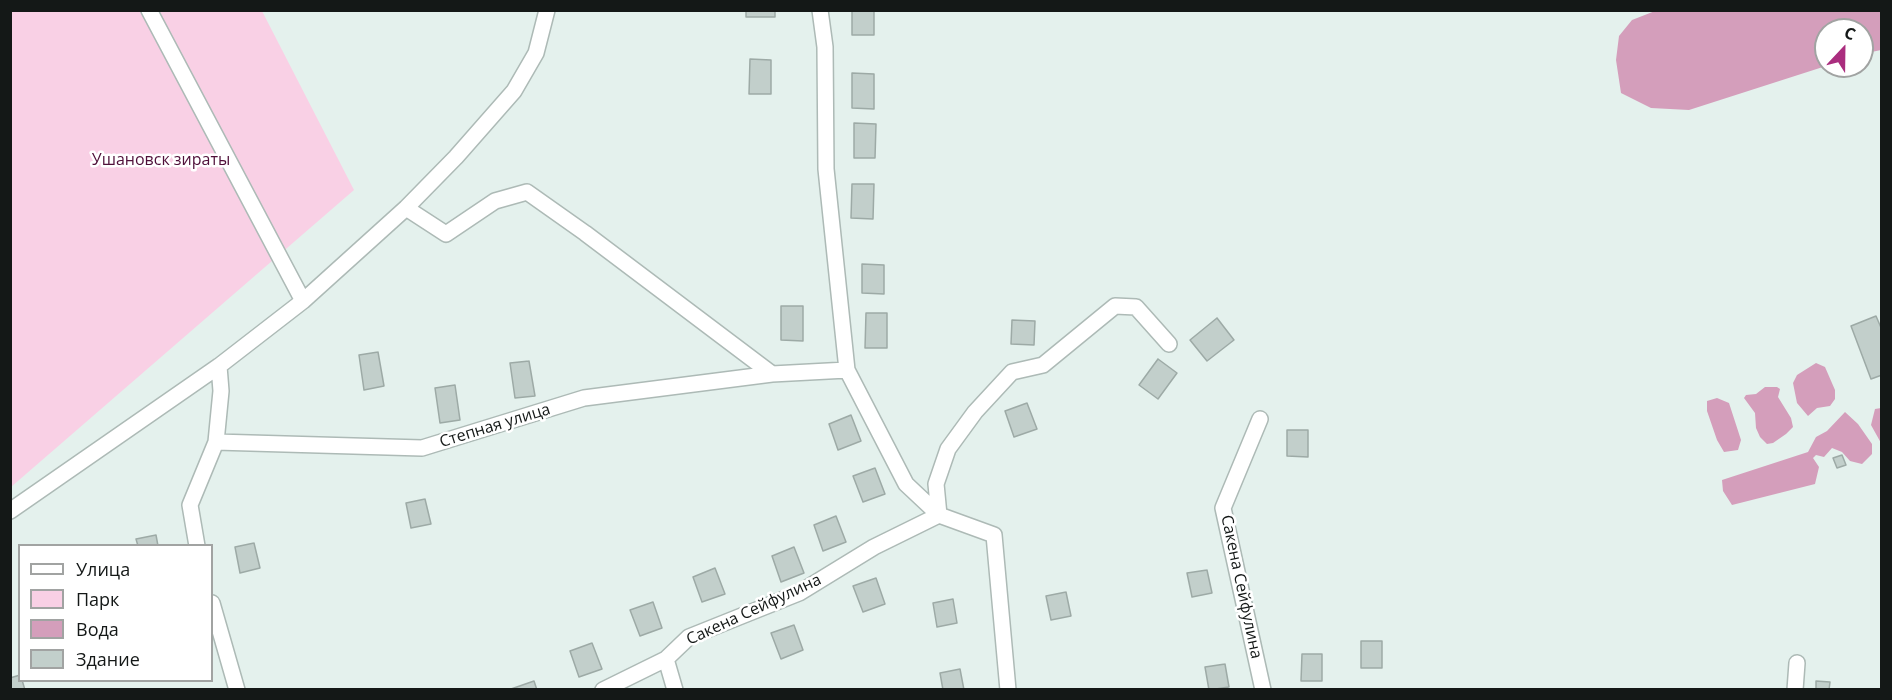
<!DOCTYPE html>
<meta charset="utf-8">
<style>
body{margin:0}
#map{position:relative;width:1892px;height:700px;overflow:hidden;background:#e4f1ed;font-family:"Open Sans",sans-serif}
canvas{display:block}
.frame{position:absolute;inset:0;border:12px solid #141817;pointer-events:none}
.legend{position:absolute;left:18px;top:544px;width:195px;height:138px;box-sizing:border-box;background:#fff;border:2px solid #a1a3a2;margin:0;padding:8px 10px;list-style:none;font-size:18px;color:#141817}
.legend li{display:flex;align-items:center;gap:12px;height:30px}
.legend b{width:30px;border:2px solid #a1a3a2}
.north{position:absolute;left:1814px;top:18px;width:60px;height:60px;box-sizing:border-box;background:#fff;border:2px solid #a1a3a2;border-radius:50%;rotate:22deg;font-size:16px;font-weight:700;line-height:24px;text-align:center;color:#141817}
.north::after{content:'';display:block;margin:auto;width:21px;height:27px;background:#aa2d7e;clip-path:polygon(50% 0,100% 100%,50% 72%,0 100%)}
</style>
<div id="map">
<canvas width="1892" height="700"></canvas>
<div class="frame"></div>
<ul class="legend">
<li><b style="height:8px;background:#fff"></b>Улица</li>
<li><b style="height:16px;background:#f9d0e5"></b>Парк</li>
<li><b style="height:16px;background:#d49ebb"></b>Вода</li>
<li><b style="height:16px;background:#c2cfcb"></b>Здание</li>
</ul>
<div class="north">С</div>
</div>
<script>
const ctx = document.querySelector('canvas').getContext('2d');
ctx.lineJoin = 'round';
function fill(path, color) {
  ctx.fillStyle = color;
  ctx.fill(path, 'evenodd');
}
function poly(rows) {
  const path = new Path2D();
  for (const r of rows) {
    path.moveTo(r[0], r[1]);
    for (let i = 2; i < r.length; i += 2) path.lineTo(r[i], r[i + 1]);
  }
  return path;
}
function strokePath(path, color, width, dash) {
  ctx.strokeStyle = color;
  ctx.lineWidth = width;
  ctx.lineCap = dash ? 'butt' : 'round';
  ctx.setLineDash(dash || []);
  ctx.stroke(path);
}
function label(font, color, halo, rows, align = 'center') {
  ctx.font = font + ' "Open Sans",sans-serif';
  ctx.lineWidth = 5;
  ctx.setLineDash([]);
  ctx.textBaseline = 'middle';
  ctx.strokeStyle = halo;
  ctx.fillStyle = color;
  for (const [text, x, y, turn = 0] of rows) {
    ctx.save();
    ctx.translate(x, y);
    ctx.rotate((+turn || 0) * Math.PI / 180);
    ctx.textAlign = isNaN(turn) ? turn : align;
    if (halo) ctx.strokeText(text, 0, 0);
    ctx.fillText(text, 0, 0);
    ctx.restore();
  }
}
fill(poly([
 [11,11,262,11,354,190,11,487]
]), '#f9d0e5');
fill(poly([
 [1655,11,1881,11,1881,50,1862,54,1862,30,1826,30,1826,66,1689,110,1651,108,1621,93,1616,60,1619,36,1632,20],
 [1816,363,1825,367,1835,390,1835,399,1830,406,1817,408,1808,416,1797,403,1793,383,1797,375],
 [1765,387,1777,387,1780,389,1778,397,1791,418,1793,427,1786,434,1773,443,1767,444,1760,437,1756,428,1755,413,1744,398,1746,395,1756,394],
 [1717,398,1729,403,1741,440,1738,450,1724,452,1717,440,1707,411,1707,401],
 [1881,408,1882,408,1881,443,1871,425,1875,409],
 [1845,412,1858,424,1872,444,1872,454,1862,464,1850,461,1842,452,1832,448,1824,457,1816,455,1813,458,1819,467,1815,484,1732,505,1723,491,1722,480,1808,452,1816,437,1827,431]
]), '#d49ebb');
const building = poly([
 [746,10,775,10,775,17,746,17,746,10],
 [852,10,874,10,874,35,852,35,852,10],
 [750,59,771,60,771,94,749,94,750,59],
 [852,73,874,74,874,109,852,108,852,73],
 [854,123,876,124,875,158,854,158,854,123],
 [852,184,874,184,873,219,851,218,852,184],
 [862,264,884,265,884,294,862,293,862,264],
 [781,306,803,306,803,341,781,340,781,306],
 [866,313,887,313,887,348,865,348,866,313],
 [1876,316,1882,330,1882,375,1871,379,1851,326,1876,316],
 [1217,318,1234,340,1207,361,1190,340,1217,318],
 [1012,320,1035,321,1034,345,1011,344,1012,320],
 [378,352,384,386,364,390,359,355,378,352],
 [1158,359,1177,373,1158,399,1139,385,1158,359],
 [529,361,535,396,515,398,510,363,529,361],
 [455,385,460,420,440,423,435,388,455,385],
 [1027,403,1037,429,1014,437,1005,411,1027,403],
 [851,415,861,441,838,450,829,424,851,415],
 [1287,430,1308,430,1308,457,1287,456,1287,430],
 [1842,455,1846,465,1837,468,1833,458,1842,455],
 [875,468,885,494,863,502,853,476,875,468],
 [425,499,431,524,411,528,406,503,425,499],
 [836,516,846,542,823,551,814,525,836,516],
 [156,535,158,546,138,546,136,539,156,535],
 [254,543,260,568,240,573,235,547,254,543],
 [794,547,804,573,781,582,772,556,794,547],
 [715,568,725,594,702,602,693,577,715,568],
 [1207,570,1212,593,1192,597,1187,573,1207,570],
 [876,578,885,604,863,612,853,586,876,578],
 [1066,592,1071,616,1051,620,1046,596,1066,592],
 [953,599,957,623,937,627,933,603,953,599],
 [653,602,662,628,640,636,630,610,653,602],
 [794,625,803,650,781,659,771,633,794,625],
 [1361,641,1382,641,1382,668,1361,668,1361,641],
 [592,643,602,669,579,677,570,651,592,643],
 [1302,654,1322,654,1322,681,1301,681,1302,654],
 [1225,664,1229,687,1209,690,1205,667,1225,664],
 [960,669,964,690,943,690,940,673,960,669],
 [20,675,20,680,22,680,25,690,10,690,10,678,20,675],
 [534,681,537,690,512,690,511,689,534,681],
 [1816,681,1830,682,1829,690,1816,690,1816,681]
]);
fill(building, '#c2cfcb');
strokePath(building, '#9daaa6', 1.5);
const minor = poly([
 [149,10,303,301],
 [820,10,825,47,826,169,847,370,906,484,939,515],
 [406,208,446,234,495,201,527,192,585,233,772,374,847,370],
 [1260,419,1223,508,1263,690],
 [216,442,422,448,584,398,772,374],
 [10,511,219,366,303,301,406,208,456,157,514,91,536,53,547,10],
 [939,515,936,484,948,449,975,412,1012,372,1043,365,1115,306,1136,307,1169,344],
 [197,546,190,505,216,442,221,391,219,366],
 [212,603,237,690],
 [666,659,675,690],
 [603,690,666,659,689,637,799,593,874,547,939,515,994,535,1008,690],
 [1795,690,1797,663]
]);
strokePath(minor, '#adbab6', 18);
strokePath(minor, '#fff', 15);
label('16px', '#4f0f39', '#fff', [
 ["Ушановск зираты",161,160]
]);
label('16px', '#141817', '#fff', [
 ["Степная улица",495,426,-17],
 ["Сакена Сейфулина",1241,587,78],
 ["Сакена Сейфулина",754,610,-25]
]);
</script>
